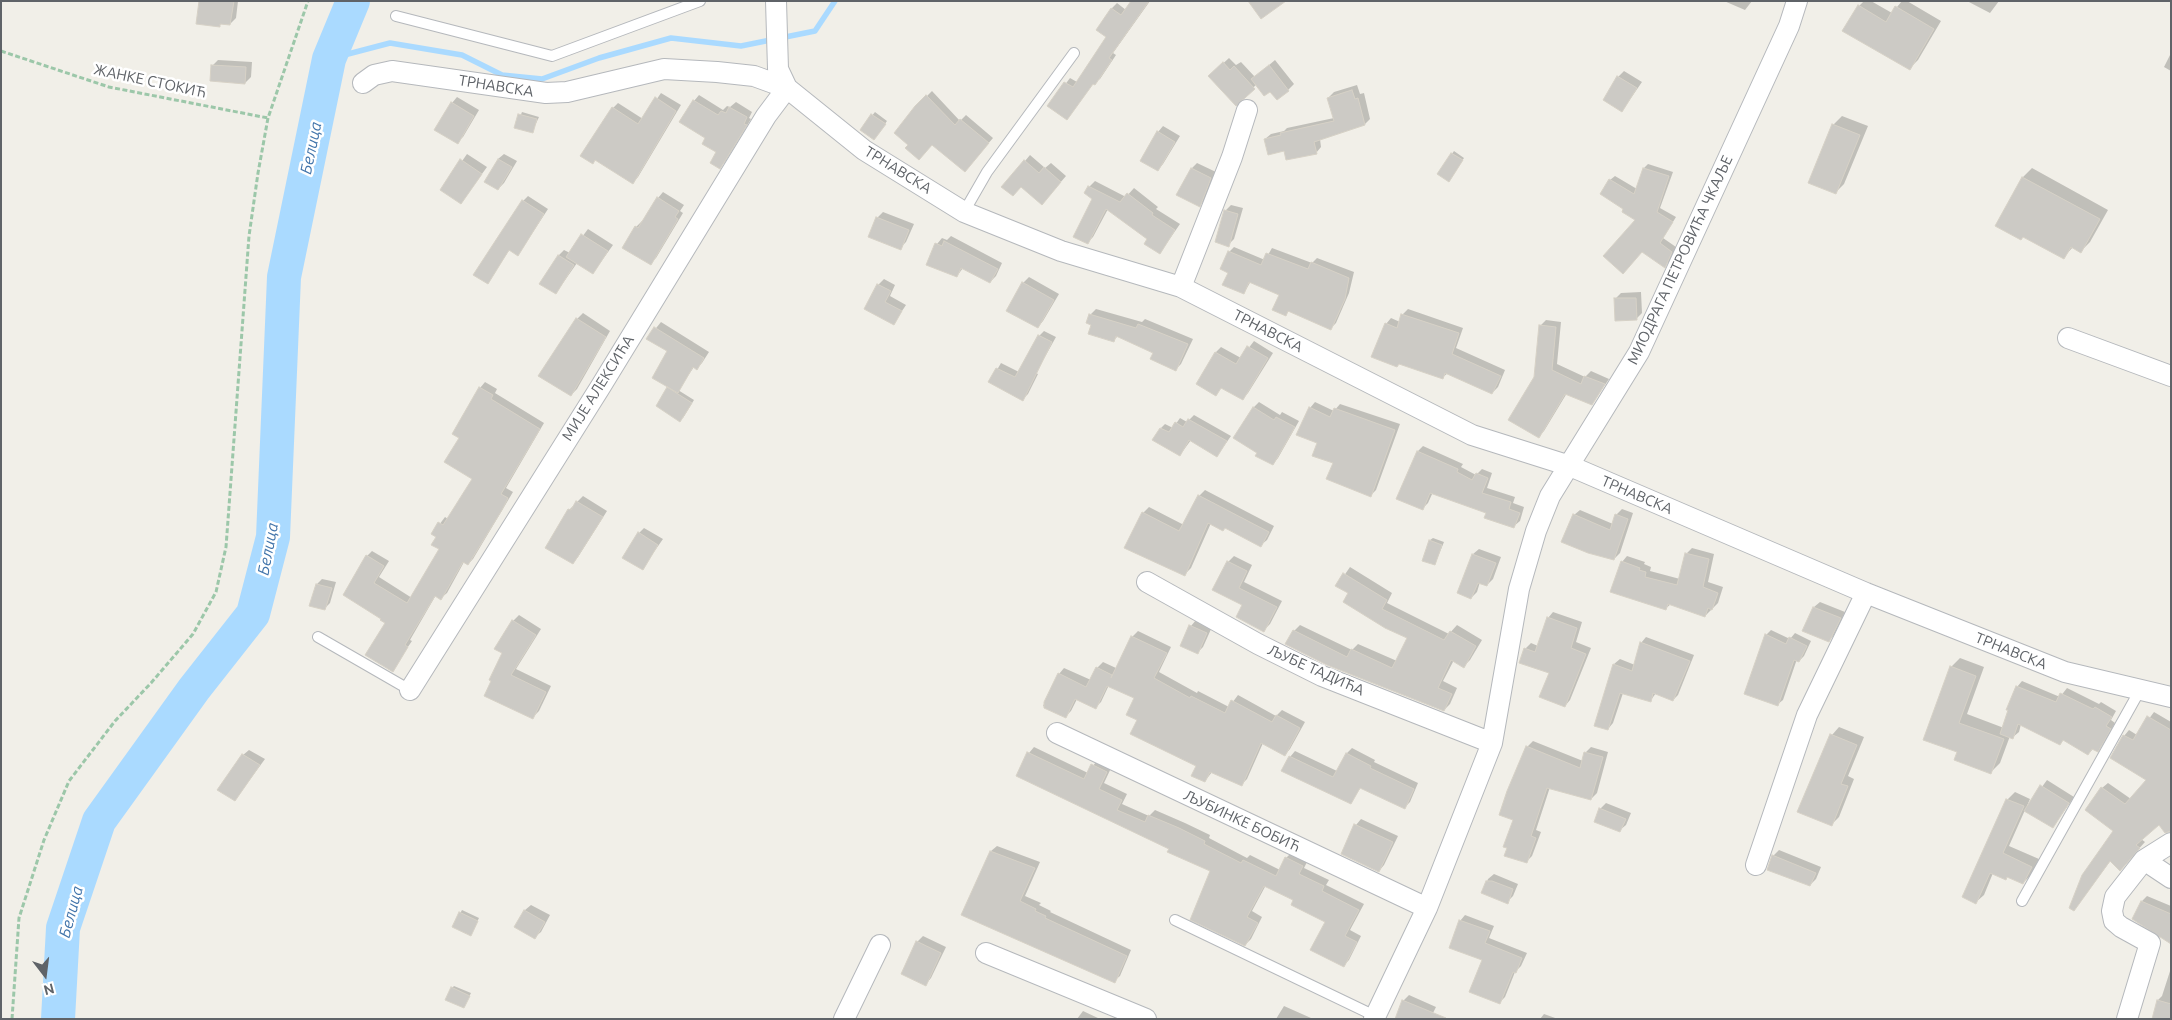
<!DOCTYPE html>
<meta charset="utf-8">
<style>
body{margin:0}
#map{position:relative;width:2172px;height:1020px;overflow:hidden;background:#f1efe8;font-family:Ubuntu,sans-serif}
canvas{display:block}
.frame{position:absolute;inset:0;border:2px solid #5f6368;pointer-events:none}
.north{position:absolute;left:20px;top:950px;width:50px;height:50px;-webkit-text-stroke:4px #fff;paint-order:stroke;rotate:165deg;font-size:14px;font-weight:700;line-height:20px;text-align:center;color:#5f6368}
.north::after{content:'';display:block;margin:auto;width:18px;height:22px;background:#5f6368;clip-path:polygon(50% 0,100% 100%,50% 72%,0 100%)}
</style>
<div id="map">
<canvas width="2172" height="1020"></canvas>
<div class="frame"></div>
<div class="north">N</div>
</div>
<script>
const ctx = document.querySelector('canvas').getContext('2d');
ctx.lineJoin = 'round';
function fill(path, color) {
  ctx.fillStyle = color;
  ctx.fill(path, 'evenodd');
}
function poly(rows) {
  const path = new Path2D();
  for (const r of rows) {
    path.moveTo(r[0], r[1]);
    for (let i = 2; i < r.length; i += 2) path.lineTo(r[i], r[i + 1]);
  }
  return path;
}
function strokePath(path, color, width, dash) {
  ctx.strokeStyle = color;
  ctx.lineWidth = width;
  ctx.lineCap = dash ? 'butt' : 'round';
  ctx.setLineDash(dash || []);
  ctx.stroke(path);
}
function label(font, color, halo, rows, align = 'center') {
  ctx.font = font + ' Ubuntu,sans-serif';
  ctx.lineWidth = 5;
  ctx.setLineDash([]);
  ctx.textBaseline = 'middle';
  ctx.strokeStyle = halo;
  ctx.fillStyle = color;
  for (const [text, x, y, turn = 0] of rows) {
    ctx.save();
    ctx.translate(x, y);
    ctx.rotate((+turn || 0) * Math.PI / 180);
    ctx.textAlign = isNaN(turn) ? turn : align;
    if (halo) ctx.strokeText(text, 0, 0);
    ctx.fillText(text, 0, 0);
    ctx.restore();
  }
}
fill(poly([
 [200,1,238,1,236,18,230,24,222,23,219,26],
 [1133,1,1150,1,1113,53,1116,55,1100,79,1093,83,1067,119,1049,106,1070,78,1077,82,1107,36,1097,29,1112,8,1117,3,1126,10],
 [1724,1,1752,1,1745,10],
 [1864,1,1871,1,1892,13,1902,1,1907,1,1941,21,1918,60,1910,68,1859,6],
 [1967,1,1999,1,1990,13],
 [2171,53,2171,71,2164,67],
 [1229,58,1236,65,1241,62,1255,77,1275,60,1294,84,1288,90,1270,90,1257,84,1236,104,1216,70],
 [218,60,252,62,251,77,245,83,213,65],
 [1624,71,1642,82,1622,111,1618,77],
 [1357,85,1360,94,1364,93,1370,119,1365,124,1320,139,1321,147,1316,153,1285,149,1265,139,1271,134,1284,131,1287,128,1334,118,1328,98,1334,92],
 [932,91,960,121,966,115,993,138,970,165,932,144,916,107],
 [661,93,681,105,638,177,633,182,613,108,618,103,643,119],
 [699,95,723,110,727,106,730,107,736,102,752,112,749,118,751,119,725,162,720,167,718,152,707,137,694,101],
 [457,97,479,110,463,137,457,142,452,103],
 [522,112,539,117,532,132,516,127],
 [875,112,887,121,876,136,861,129],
 [1842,116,1868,126,1844,184,1835,193,1833,125],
 [1163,126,1180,136,1163,164,1158,170,1158,132],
 [1454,151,1464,158,1451,178,1438,173],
 [467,154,487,167,461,203,442,190],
 [504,154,517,161,504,183,498,189,498,159],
 [1030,155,1045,168,1051,163,1066,176,1048,197,1025,161],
 [1197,163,1216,172,1205,200,1199,206,1178,195,1192,168],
 [1648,164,1673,172,1660,208,1676,217,1663,238,1676,247,1669,262,1664,266,1637,220,1625,209,1610,180,1615,176,1637,189,1644,168],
 [2032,168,2108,210,2090,242,2081,251,2073,247,2064,257,2024,236,1996,225,2023,177],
 [1095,181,1126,197,1134,188,1158,207,1156,209,1180,224,1160,253,1148,239,1108,209,1093,237,1087,243,1094,199,1089,187],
 [663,192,684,205,680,211,683,213,656,258,650,263,636,227,642,221,643,222,658,198],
 [528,196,548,209,522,249,517,254,510,249,488,282,523,201],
 [1231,205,1243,208,1234,239,1228,245,1225,211],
 [883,212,914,224,906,242,900,248,877,218],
 [588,229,613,245,593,273,577,263,556,293,559,255,564,250,570,253],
 [951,236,1002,263,996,276,990,282,963,268,957,276,937,244,942,238,947,240],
 [1234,247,1265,260,1272,248,1312,263,1317,258,1354,272,1349,293,1336,323,1331,328,1289,311,1285,315,1280,294,1251,281,1244,293,1230,272,1229,252],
 [1029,277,1059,294,1043,321,1038,327,1023,283],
 [884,279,895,285,890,296,906,305,894,323,865,308,878,285],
 [1641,292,1642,313,1636,319,1615,299,1621,293],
 [1096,309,1142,322,1145,319,1193,339,1181,364,1175,370,1154,352,1118,336,1114,340,1090,315],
 [1408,309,1463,328,1456,348,1505,370,1498,387,1492,393,1448,373,1443,377,1386,324,1391,318,1400,322,1402,315],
 [583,313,610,331,577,389,571,395,577,319],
 [1546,320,1561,322,1557,364,1585,377,1591,371,1609,379,1592,404,1567,393,1544,431,1539,436,1535,377,1540,326],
 [661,322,709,352,702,363,697,368,694,367,678,390,694,400,683,418,668,388,669,351,648,338],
 [1044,331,1056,337,1036,373,1038,374,1028,394,1023,399,990,382,1001,363,1019,372,1039,336],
 [1254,341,1273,353,1248,393,1242,399,1222,387,1216,394,1198,384,1216,352,1221,347,1241,358],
 [485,382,497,389,495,393,544,423,506,488,513,492,473,559,468,564,464,562,447,593,441,598,436,595,410,640,412,641,392,670,387,623,383,618,367,556,372,551,389,561,379,577,412,598,440,548,438,536,433,533,445,517,448,519,474,479,460,437,480,388],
 [1259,402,1280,415,1282,412,1299,421,1278,458,1273,464,1259,452,1254,407],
 [1315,402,1334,411,1340,404,1400,424,1376,490,1371,495,1318,442,1310,408],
 [1194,415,1231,436,1217,456,1191,440,1180,455,1161,428,1165,424,1173,428,1180,418,1187,422],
 [1423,446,1463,464,1461,467,1476,475,1482,469,1492,473,1487,488,1515,497,1513,503,1524,507,1520,521,1514,526,1487,513,1433,492,1428,503,1423,508,1397,498,1418,451],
 [1205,490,1274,526,1267,540,1261,545,1226,527,1211,523,1191,568,1185,574,1143,513,1149,507,1184,525,1199,496],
 [583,496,607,511,578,557,573,563,569,510],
 [1622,509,1633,513,1620,553,1614,559,1574,515,1580,510,1613,524,1616,515],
 [644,528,663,539,642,569,639,533],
 [1433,538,1444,542,1435,564,1430,540],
 [1692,548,1714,554,1708,582,1723,587,1718,603,1705,616,1671,604,1665,609,1622,562,1627,556,1645,562,1644,564,1651,567,1650,571,1680,579,1686,554],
 [1479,549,1501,557,1493,579,1487,585,1480,582,1477,592,1471,598,1458,593,1473,554],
 [1234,556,1252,565,1244,582,1282,601,1270,624,1264,630,1244,605,1228,562],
 [1350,567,1392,593,1387,603,1449,634,1457,625,1482,640,1470,660,1464,666,1454,660,1443,681,1457,688,1450,704,1444,710,1294,631,1300,625,1352,650,1358,644,1397,661,1408,638,1349,593,1337,586],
 [322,579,336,582,330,603,324,609,317,584],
 [1820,602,1845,612,1834,635,1829,641,1814,607],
 [1553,612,1582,622,1576,642,1591,648,1570,700,1565,706,1551,672,1525,649,1531,643,1538,646,1548,618],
 [519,615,541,629,516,669,551,686,539,711,533,717,486,695,504,653,513,621],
 [1196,620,1212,627,1203,647,1197,653,1191,626],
 [1771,630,1790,639,1795,633,1811,641,1804,656,1799,661,1797,659,1783,700,1778,704,1766,635],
 [1138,631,1171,647,1159,672,1197,693,1198,691,1229,707,1238,695,1276,716,1282,710,1305,722,1290,749,1285,755,1263,743,1247,779,1241,785,1212,772,1205,781,1198,765,1138,719,1135,697,1109,685,1101,702,1096,707,1077,699,1071,711,1066,716,1043,706,1059,674,1064,668,1091,680,1097,668,1103,662,1116,668,1132,637],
 [1646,637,1694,655,1678,695,1673,700,1656,693,1651,700,1623,693,1613,723,1608,729,1595,725,1614,664,1620,659,1635,665,1641,643],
 [1960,658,1984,667,1967,714,2004,728,2017,687,2022,681,2060,697,2067,688,2099,704,2101,702,2116,711,2111,720,2115,723,2103,744,2097,750,2094,748,2088,754,2064,739,2060,744,2021,724,2019,732,2013,737,2010,736,2000,763,1991,772,1959,751,1951,667],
 [2154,712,2171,722,2171,827,2159,823,2141,839,2145,842,2125,864,2111,860,2074,910,2115,830,2102,788,2108,783,2131,799,2148,779,2124,736,2129,730,2137,735],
 [1839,727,1864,737,1848,776,1854,779,1839,817,1832,824,1832,735],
 [1533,741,1583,761,1585,753,1591,747,1608,752,1597,793,1591,799,1550,787,1536,830,1541,832,1532,856,1526,862,1508,791,1528,746],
 [1034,747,1088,773,1098,759,1112,766,1104,783,1127,794,1122,804,1149,816,1155,810,1185,823,1210,835,1209,838,1247,858,1250,855,1280,870,1286,858,1292,852,1308,860,1304,868,1329,880,1326,885,1364,904,1350,930,1361,936,1349,960,1343,966,1327,921,1295,899,1266,885,1252,911,1262,917,1251,939,1245,945,1211,871,1170,848,1029,753],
 [1352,748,1375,760,1374,762,1418,783,1410,802,1405,807,1361,787,1351,802,1290,757,1295,751,1337,771,1347,753],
 [249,750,265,759,235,800,243,755],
 [2047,780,2074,797,2053,827,2025,810,2009,846,2039,859,2031,875,2023,883,2008,876,1993,873,1984,895,1976,902,2007,800,2015,792,2030,799,2027,806,2028,806],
 [1606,803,1631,813,1626,825,1620,830,1600,809],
 [1361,819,1398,836,1384,865,1379,871,1356,825],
 [997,846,1040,862,1025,896,1041,903,1039,905,1051,911,1050,912,1131,950,1120,976,1114,981,962,915,991,851],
 [1779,850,1821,867,1816,879,1810,885,1773,856],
 [1494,874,1518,884,1513,896,1507,902,1483,892,1488,879],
 [2147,896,2171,906,2171,916,2133,919,2142,901],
 [531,905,550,915,541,932,535,937,516,926,525,910],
 [462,910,479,918,471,934,453,926],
 [1465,915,1494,926,1489,938,1527,953,1521,966,1515,972,1505,997,1500,1002,1484,960,1460,921],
 [923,936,946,947,931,978,926,984,917,942],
 [2171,968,2171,1019,2158,1000,2162,996],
 [454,986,471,993,464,1007,452,988],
 [1409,995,1436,1007,1432,1015,1403,1001],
 [1284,1006,1311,1018,1311,1019,1276,1019],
 [1083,1011,1100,1019,1077,1019],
 [1544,1014,1558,1019,1540,1019]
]), '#0003');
strokePath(poly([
 [329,59,390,43,462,55,502,75,542,79,599,58,671,38,741,46,815,31,835,1]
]), '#aadaff', 5.5);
strokePath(poly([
 [58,1019,63,928,99,821,194,689,253,614,273,537,284,277,329,59,353,1]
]), '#aadaff', 34);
const building = poly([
 [199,1,234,1,230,25,220,24,220,27,196,24,199,1],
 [1131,1,1149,1,1109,58,1112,60,1095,85,1093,84,1067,120,1047,106,1064,82,1073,87,1106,37,1096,30,1111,8,1121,15,1131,1],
 [1248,1,1286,1,1261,19,1248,1],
 [1858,5,1886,22,1895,6,1934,29,1910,70,1842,31,1858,5],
 [1223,62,1230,70,1234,66,1255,89,1236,106,1208,76,1223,62],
 [211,65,246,67,245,84,210,81,211,65],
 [1269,65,1289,91,1277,100,1270,92,1264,96,1251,79,1269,65],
 [1617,76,1637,88,1622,112,1603,100,1617,76],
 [1352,90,1355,99,1358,98,1365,125,1314,142,1317,154,1286,160,1284,151,1268,155,1264,139,1281,135,1280,133,1334,121,1327,98,1352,90],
 [926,95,955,125,960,119,989,143,965,172,932,145,919,160,905,148,908,145,894,133,915,106,926,95],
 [655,97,676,111,633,184,595,160,593,164,580,156,612,107,638,124,655,97],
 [693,100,718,115,721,111,726,113,729,107,747,117,744,124,747,125,720,169,710,163,716,152,702,144,705,138,679,122,693,100],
 [451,102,474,116,458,144,434,130,451,102],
 [518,114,537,119,533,133,514,128,518,114],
 [871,114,886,124,874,140,860,130,871,114],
 [1832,124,1860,135,1836,194,1808,183,1832,124],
 [1157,131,1175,142,1158,171,1140,161,1157,131],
 [1451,153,1463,160,1449,182,1437,174,1451,153],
 [460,159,482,174,461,204,440,190,460,159],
 [498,159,512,167,498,190,484,182,498,159],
 [1024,160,1039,173,1044,167,1061,182,1042,205,1021,187,1013,196,1001,187,1024,160],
 [1191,168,1211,178,1200,207,1176,195,1191,168],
 [1643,168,1669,176,1657,212,1673,222,1660,243,1672,252,1665,268,1642,252,1623,274,1603,256,1635,220,1622,212,1623,209,1600,194,1609,179,1634,194,1643,168],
 [2022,177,2100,219,2081,253,2071,247,2064,259,2023,237,2021,240,1995,226,2022,177],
 [1088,186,1120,202,1127,193,1153,213,1152,215,1175,230,1160,254,1144,244,1147,239,1106,209,1088,244,1073,237,1092,199,1084,193,1088,186],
 [657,197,679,211,675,217,678,219,651,265,622,248,635,226,638,228,657,197],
 [522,200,544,214,518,256,509,250,488,284,473,275,522,200],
 [1224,210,1238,214,1229,247,1215,242,1224,210],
 [876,217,909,230,901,250,868,237,876,217],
 [581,234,608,251,593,274,566,257,581,234],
 [944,241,998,269,990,283,961,268,957,277,926,265,935,243,942,246,944,241],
 [1228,251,1261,265,1266,253,1308,269,1311,262,1349,278,1345,299,1331,330,1288,311,1286,316,1272,310,1279,295,1249,282,1244,294,1222,285,1228,273,1220,269,1228,251],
 [558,255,574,265,556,294,539,284,558,255],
 [1022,282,1054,300,1038,328,1006,311,1022,282],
 [877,284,891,291,885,302,902,311,894,325,864,309,877,284],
 [1614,298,1636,298,1637,320,1615,321,1614,298],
 [1089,314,1136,328,1138,324,1188,344,1176,371,1150,359,1153,353,1116,336,1114,342,1088,334,1091,325,1086,323,1089,314],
 [1401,314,1459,333,1452,354,1501,376,1492,394,1445,373,1443,379,1399,364,1397,367,1371,357,1385,323,1397,328,1401,314],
 [576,318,606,337,571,396,538,376,576,318],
 [1539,325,1556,327,1552,370,1581,384,1584,376,1605,384,1592,405,1565,394,1539,438,1508,420,1534,377,1539,325],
 [654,327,704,358,697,370,693,367,678,393,652,378,667,351,646,339,654,327],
 [1038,335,1052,342,1023,401,988,382,996,368,1015,377,1038,335],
 [1247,346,1268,358,1243,400,1221,388,1216,396,1196,384,1215,352,1236,364,1247,346],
 [479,387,493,395,491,399,540,429,501,494,508,498,502,510,468,565,463,562,441,600,435,596,405,645,408,647,393,672,365,655,385,623,380,620,381,619,343,595,366,555,384,566,374,583,407,603,439,549,431,545,436,537,431,534,438,522,443,525,472,479,444,462,459,438,452,434,479,387],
 [667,387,692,403,680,422,656,406,667,387],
 [1253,407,1274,420,1276,417,1295,427,1273,465,1255,456,1257,453,1233,438,1253,407],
 [1309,407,1330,417,1334,408,1395,430,1371,497,1326,479,1333,463,1312,456,1317,443,1296,435,1309,407],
 [1188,419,1227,441,1217,457,1189,440,1180,456,1152,440,1160,428,1169,432,1175,422,1183,427,1188,419],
 [1417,451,1458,469,1457,472,1472,480,1476,473,1488,478,1482,493,1511,502,1509,509,1520,513,1514,528,1484,518,1486,513,1430,493,1423,510,1396,499,1417,451],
 [1198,495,1269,532,1261,547,1225,528,1223,531,1208,523,1185,576,1124,548,1142,512,1179,531,1198,495],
 [576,501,603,517,573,564,545,548,568,509,571,510,576,501],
 [1573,514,1610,530,1615,514,1628,519,1614,560,1588,553,1561,542,1573,514],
 [638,532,658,545,643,570,622,558,638,532],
 [1429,540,1442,545,1435,565,1422,561,1429,540],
 [1685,553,1709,559,1703,587,1718,593,1712,610,1708,608,1705,617,1668,604,1666,610,1610,592,1621,561,1640,568,1639,570,1646,572,1645,577,1677,585,1685,553],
 [1472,554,1496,563,1487,586,1478,583,1471,599,1457,593,1472,554],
 [1227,561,1247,571,1239,588,1277,607,1264,632,1236,617,1242,605,1212,590,1227,561],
 [1343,573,1387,600,1382,609,1444,640,1450,631,1476,646,1464,668,1451,660,1438,688,1452,694,1444,711,1327,665,1285,644,1293,630,1347,657,1351,649,1392,668,1407,638,1385,628,1343,602,1348,593,1335,586,1343,573],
 [316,584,332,588,325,610,309,606,316,584],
 [1813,607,1841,618,1829,642,1802,631,1813,607],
 [1547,617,1577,628,1571,648,1586,654,1565,707,1539,697,1549,673,1519,663,1524,648,1535,652,1547,617],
 [512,620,536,635,511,675,546,692,533,719,484,696,491,681,489,680,502,653,494,649,512,620],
 [1189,625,1207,633,1198,654,1180,646,1189,625],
 [1765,634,1786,644,1789,637,1807,646,1799,662,1794,660,1778,706,1744,694,1765,634],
 [1131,636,1167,653,1154,678,1190,698,1191,696,1225,713,1231,700,1272,722,1276,715,1300,728,1285,756,1261,743,1242,786,1210,772,1205,782,1191,776,1196,766,1130,734,1137,720,1126,715,1134,698,1107,686,1096,709,1075,699,1066,718,1044,708,1044,702,1058,673,1086,687,1096,667,1112,675,1111,678,1131,636],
 [1640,642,1690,661,1673,701,1653,693,1651,702,1620,693,1608,730,1594,726,1613,664,1632,671,1640,642],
 [1950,666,1976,676,1959,723,2004,739,1991,774,1954,760,1957,752,1923,740,1950,666],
 [2016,686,2056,702,2060,693,2093,709,2095,707,2112,717,2106,726,2111,729,2098,752,2092,749,2088,755,2063,740,2060,745,2018,724,2013,739,2000,734,2008,710,2006,710,2016,686],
 [2147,716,2171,730,2171,831,2165,833,2159,825,2136,845,2140,848,2120,871,2110,861,2074,911,2069,908,2082,875,2113,831,2085,810,2101,787,2125,804,2146,780,2110,758,2123,735,2133,740,2147,716],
 [1830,734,1857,745,1841,784,1848,786,1832,826,1797,812,1830,734],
 [1526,746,1580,768,1584,752,1603,757,1591,800,1547,788,1531,836,1536,838,1527,863,1504,856,1507,848,1503,847,1513,820,1499,815,1507,791,1526,746],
 [1027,752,1084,779,1091,764,1107,772,1099,789,1122,800,1117,810,1145,822,1148,815,1179,828,1205,841,1204,844,1241,863,1243,860,1276,876,1285,857,1303,866,1299,874,1324,886,1322,891,1359,910,1345,936,1357,942,1344,967,1310,950,1325,922,1291,905,1293,900,1264,886,1247,917,1258,923,1245,946,1190,920,1210,871,1167,852,1169,849,1016,776,1027,752],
 [1346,753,1371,766,1370,768,1414,789,1405,809,1360,788,1351,804,1281,771,1289,756,1333,777,1346,753],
 [242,754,260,765,235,801,217,790,242,754],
 [2040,785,2069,803,2053,828,2024,811,2040,785],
 [2006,799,2024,806,2003,853,2032,867,2023,884,2007,877,2006,880,1990,873,1976,904,1962,897,2006,799],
 [1599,808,1626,819,1620,832,1594,822,1599,808],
 [1354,824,1393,842,1379,872,1341,854,1354,824],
 [990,851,1035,868,1020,901,1036,909,1035,911,1046,916,1045,918,1127,956,1115,983,961,915,990,851],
 [1772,855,1816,873,1810,886,1767,870,1772,855],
 [1486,881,1492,881,1513,889,1508,904,1481,893,1486,881],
 [2141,901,2171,914,2171,944,2132,919,2141,901],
 [524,910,545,922,535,939,514,927,524,910],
 [459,912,478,921,471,936,452,927,459,912],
 [1459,920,1490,931,1485,943,1522,958,1516,973,1513,972,1500,1004,1469,992,1482,960,1449,948,1459,920],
 [916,941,941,953,926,986,901,974,916,941],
 [451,987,470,996,464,1008,445,1000,451,987],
 [1402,1000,1446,1018,1446,1019,1395,1019,1402,1000],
 [2157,1000,2171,1004,2171,1019,2152,1019,2157,1000]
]);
fill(building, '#cccac5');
strokePath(building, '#d6d1c6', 1);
const service = poly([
 [396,16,552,56,700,1],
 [964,212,987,172,1074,53],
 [318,637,410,690],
 [2022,901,2140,690],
 [1175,920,1375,1016]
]);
const minor = poly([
 [776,1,778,69,787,88],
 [363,83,374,75,392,71,546,93,567,92,664,69,717,72,754,76,787,88,864,150,964,212,1061,251,1181,287,1472,435,1570,466,1866,593,2065,672,2171,697],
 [1181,287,1232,157,1247,110],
 [2068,338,2171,376],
 [1147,582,1258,644,1322,676,1492,743],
 [410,690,601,386,766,116,787,88],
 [1057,733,1427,908],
 [2144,860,2171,878],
 [1756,865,1807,715,1866,593],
 [986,953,1146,1019],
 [844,1019,880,945],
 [1374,1019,1427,908,1492,743,1519,589,1536,531,1550,496,1639,352,1789,26,1797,1],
 [2127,1019,2150,943,2121,927,2114,921,2112,911,2115,897,2144,860,2171,843]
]);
strokePath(service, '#b5b8bc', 12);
strokePath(minor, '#b5b8bc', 22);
strokePath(poly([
 [1,51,109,87,268,118],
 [12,1019,19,918,44,840,69,781,115,721,151,683,193,634,216,592,226,547,249,236,258,173,268,118,308,1]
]), '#9cc7a9', 3, [5, 2.5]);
strokePath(service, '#fff', 10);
strokePath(minor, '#fff', 20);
label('15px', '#5f6368', '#fff', [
 ["ЖАНКЕ СТОКИЋ",150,81,12],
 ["ТРНАВСКА",496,86,9],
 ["ТРНАВСКА",898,170,32],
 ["МИОДРАГА ПЕТРОВИЋА ЧКАЉЕ",1680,260,-65],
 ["ТРНАВСКА",1268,331,27],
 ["МИЈЕ АЛЕКСИЋА",598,388,-58],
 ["ТРНАВСКА",1637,495,23],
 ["ТРНАВСКА",2011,651,22],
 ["ЉУБЕ ТАДИЋА",1316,670,24],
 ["ЉУБИНКЕ БОБИЋ",1242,821,25]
]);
label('italic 16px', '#4174aa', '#fff', [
 ["Белица",311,148,-78],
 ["Белица",268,549,-79],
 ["Белица",71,912,-75]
]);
</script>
